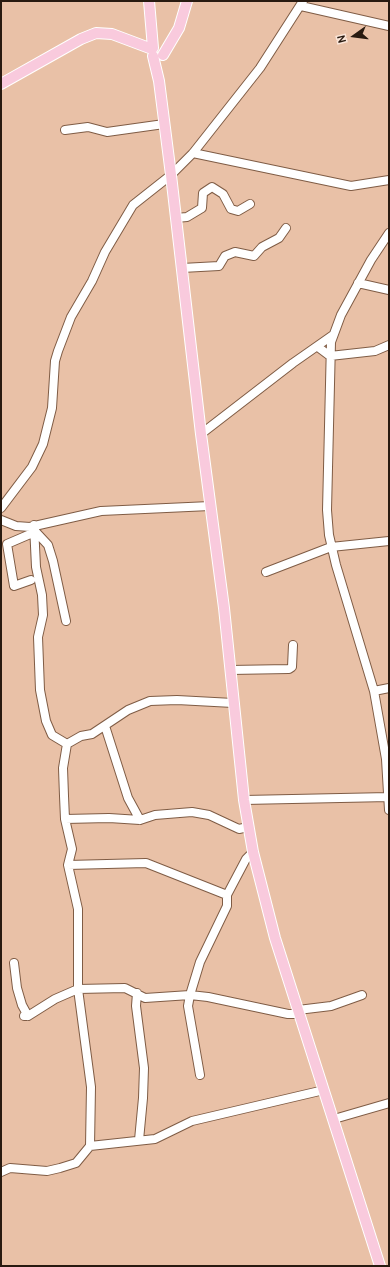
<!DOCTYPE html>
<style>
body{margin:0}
#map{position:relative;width:390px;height:1267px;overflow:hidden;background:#e9c1a7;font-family:Overpass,sans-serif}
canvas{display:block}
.frame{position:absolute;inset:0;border:2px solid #281a10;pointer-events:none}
.north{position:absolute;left:334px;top:16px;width:40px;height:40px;-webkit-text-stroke:3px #fbe6d9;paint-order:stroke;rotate:256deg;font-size:11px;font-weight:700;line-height:16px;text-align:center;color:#281a10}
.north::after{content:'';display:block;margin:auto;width:14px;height:18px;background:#281a10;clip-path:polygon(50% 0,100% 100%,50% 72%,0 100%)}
</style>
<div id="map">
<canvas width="390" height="1267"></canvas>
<div class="frame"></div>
<div class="north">N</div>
</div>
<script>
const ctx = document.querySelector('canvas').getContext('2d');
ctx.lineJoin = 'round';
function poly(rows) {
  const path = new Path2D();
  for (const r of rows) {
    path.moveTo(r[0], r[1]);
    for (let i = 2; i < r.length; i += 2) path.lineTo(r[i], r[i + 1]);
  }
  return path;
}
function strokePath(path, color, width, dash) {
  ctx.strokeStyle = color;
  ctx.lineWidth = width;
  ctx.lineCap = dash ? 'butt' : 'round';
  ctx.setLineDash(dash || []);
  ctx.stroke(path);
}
const minor = poly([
 [301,6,389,26],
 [65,130,88,127,107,132,164,124],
 [193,153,351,186,389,180],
 [176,218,187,217,202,208,203,193,212,187,223,194,231,209,238,211,250,204],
 [389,233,371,260,341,315,331,342,327,510,329,535,336,565,374,691,386,759,389,810],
 [182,268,219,266,225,256,235,252,254,256,262,247,279,238,286,228],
 [358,283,389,290],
 [318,347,330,356,375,351,389,345],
 [201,434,293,363,333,335],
 [1,508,32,467,43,444,52,408,55,361,58,351,71,317,92,281,105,252,133,205,171,175,193,153,260,68,303,1],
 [1,520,16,526,30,527,101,511,210,506],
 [34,525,36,567,42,595,43,615,38,637,40,690,46,721,52,735,67,744,81,736,92,734,128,710,150,701,177,700,233,703],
 [34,530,48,545,53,561,66,621],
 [266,572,331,547,389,541],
 [31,580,14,586,7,544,35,532],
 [230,670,289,669,292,667,293,645],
 [374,691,389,688],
 [105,726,128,798,140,820],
 [67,744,63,768,64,796,65,819,72,849,68,865,78,909,78,989,91,1087,90,1146],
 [244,800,389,797],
 [65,819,109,818,140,820,155,815,192,812,209,815,239,829,248,827],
 [68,865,146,863,227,895],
 [14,963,17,988,22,1005,28,1016],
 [137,993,136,1006,144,1068,143,1098,139,1140],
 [298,1010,331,1006,362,995],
 [24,1016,28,1016,55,999,78,989,125,988,145,998,190,995,208,997,288,1014,300,1014],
 [200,1075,188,1006,190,995,200,962,227,906,227,895,246,859,253,852],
 [334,1119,389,1103],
 [1,1172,10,1168,47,1171,60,1168,76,1163,90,1146,155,1139,192,1121,324,1090]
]);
const major = poly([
 [149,1,153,48],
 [163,55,179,28,187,1],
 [153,56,159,81,171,175,201,434,224,608,244,800,253,852,275,938,380,1266],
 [1,84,81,39,96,33,112,34,152,49]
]);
strokePath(minor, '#7f5c45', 10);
strokePath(major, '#fff', 12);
strokePath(minor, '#fff', 8);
strokePath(major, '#f9cadd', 10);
</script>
